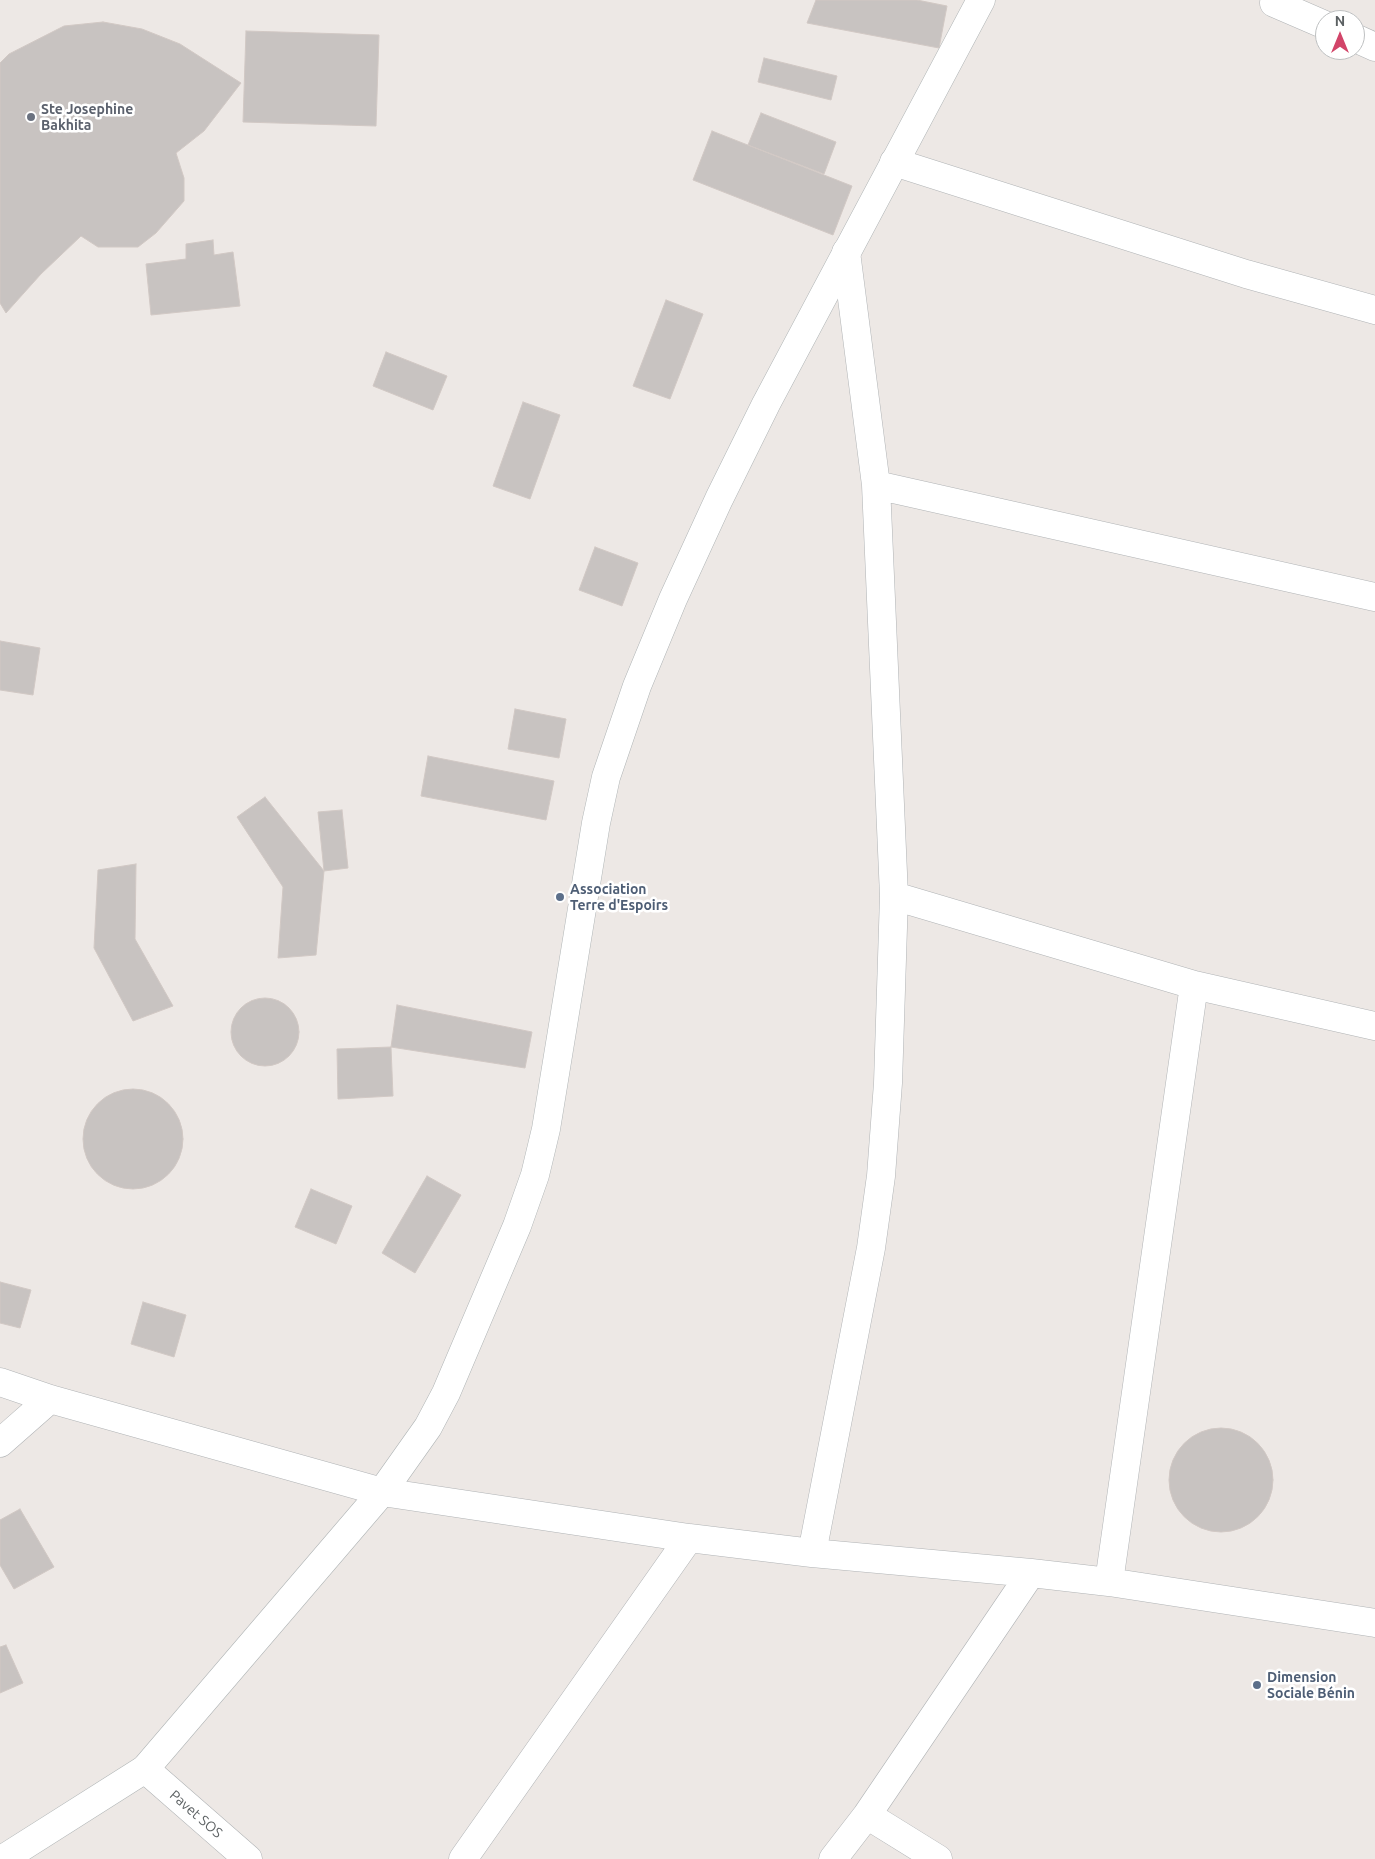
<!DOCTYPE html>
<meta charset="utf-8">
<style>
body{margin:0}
#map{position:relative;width:1375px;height:1859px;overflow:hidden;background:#ede8e5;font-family:Ubuntu,sans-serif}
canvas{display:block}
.north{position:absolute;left:1315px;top:10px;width:50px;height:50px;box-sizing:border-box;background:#fff;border:1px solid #bec0c1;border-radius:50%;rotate:0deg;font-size:14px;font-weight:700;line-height:20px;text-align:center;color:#5c6163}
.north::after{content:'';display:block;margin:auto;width:18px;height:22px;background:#d24569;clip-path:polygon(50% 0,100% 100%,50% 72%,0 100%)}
</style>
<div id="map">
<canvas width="1375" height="1859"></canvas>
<div class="north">N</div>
</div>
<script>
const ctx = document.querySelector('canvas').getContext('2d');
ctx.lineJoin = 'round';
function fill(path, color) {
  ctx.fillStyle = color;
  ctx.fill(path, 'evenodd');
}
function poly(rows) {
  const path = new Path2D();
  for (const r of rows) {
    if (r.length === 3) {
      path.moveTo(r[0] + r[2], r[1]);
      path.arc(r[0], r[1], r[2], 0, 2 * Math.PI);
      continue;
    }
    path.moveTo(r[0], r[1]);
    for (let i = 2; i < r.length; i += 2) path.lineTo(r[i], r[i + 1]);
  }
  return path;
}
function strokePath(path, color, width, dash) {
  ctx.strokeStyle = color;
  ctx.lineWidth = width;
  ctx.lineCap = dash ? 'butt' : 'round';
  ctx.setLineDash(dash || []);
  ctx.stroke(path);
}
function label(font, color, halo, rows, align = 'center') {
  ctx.font = font + ' Ubuntu,sans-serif';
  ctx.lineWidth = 5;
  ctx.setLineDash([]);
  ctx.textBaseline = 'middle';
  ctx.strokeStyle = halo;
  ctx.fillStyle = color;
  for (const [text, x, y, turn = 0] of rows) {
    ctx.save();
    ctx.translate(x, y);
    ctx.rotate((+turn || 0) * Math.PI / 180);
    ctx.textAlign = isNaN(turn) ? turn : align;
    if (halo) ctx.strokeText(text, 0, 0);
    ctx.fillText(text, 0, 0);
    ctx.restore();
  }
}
const building = poly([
 [816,0,917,0,947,6,939,48,807,23,816,0],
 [103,22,142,29,180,44,241,83,204,131,176,153,184,178,184,201,156,233,138,247,98,247,81,236,41,274,6,313,0,303,0,63,9,54,64,26,103,22],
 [246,31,379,35,376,126,243,122,246,31],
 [764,58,837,76,831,100,758,82,764,58],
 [761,113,836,142,824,174,748,145,761,113],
 [712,131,852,186,833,235,693,180,712,131],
 [213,240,214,255,233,252,240,306,151,315,146,264,186,259,186,244,213,240],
 [666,300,703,314,670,399,633,386,666,300],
 [386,352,447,376,433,410,373,386,386,352],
 [523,402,560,415,530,499,493,486,523,402],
 [595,547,638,563,622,606,579,590,595,547],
 [0,641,40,648,33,695,0,690,0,641],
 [515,709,566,719,559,758,508,749,515,709],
 [428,756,554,781,546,820,421,796,428,756],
 [265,797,324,871,316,955,278,958,283,887,237,817,265,797],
 [342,810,348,868,324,871,318,812,342,810],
 [136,864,135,939,173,1006,133,1021,94,948,98,870,136,864],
 [265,1032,34],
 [397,1005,532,1032,525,1068,391,1047,397,1005],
 [391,1047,393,1096,338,1099,337,1049,391,1047],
 [133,1139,50],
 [427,1176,461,1195,415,1273,382,1253,427,1176],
 [311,1189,352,1206,336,1244,295,1227,311,1189],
 [0,1282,31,1290,20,1328,0,1323,0,1282],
 [143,1302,186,1315,174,1357,131,1344,143,1302],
 [1221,1480,52],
 [20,1509,54,1567,14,1589,0,1565,0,1520,20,1509],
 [6,1645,23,1683,0,1693,0,1647,6,1645]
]);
fill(building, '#c8c3c1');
strokePath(building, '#d1c8c4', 1);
const street = poly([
 [1274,3,1325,25],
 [1355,38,1375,47],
 [894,162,1246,274,1375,310],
 [876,485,1375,597],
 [894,896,1194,985,1375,1026],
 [0,1382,50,1399,382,1492,689,1538,812,1553,1031,1573,1109,1582,1375,1623],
 [0,1443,50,1399],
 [812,1553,871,1248,881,1176,888,1083,894,896,876,485,846,252],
 [1109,1582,1194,985],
 [145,1769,248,1859],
 [867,1815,938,1859],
 [463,1859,689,1538],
 [833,1859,867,1815,1031,1573]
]);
const secondary = poly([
 [3,1859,145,1769,382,1492,428,1427,446,1393,517,1226,535,1175,546,1129,596,823,606,777,637,686,673,599,719,499,766,404,981,0]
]);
strokePath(street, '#b0b3b5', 29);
strokePath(secondary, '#afb4b5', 29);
strokePath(street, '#fff', 28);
strokePath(secondary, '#fff', 28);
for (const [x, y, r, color] of [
 [31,117,5,"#6b7280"],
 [560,897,5,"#5c6f8a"],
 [1257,1685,5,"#5c6f8a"]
]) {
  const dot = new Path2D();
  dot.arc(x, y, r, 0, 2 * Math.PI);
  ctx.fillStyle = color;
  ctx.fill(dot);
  strokePath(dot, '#fff', 2);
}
label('bold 14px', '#5b616d', '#fff', [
 ["Ste Josephine",41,109],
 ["Bakhita",41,125]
], 'left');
label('bold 14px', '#4e5e75', '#fff', [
 ["Association",570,889],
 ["Terre d'Espoirs",570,905],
 ["Dimension",1267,1677],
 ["Sociale Bénin",1267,1693]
], 'left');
label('14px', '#5c6163', '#fff', [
 ["Pavet SOS",196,1814,41]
]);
</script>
